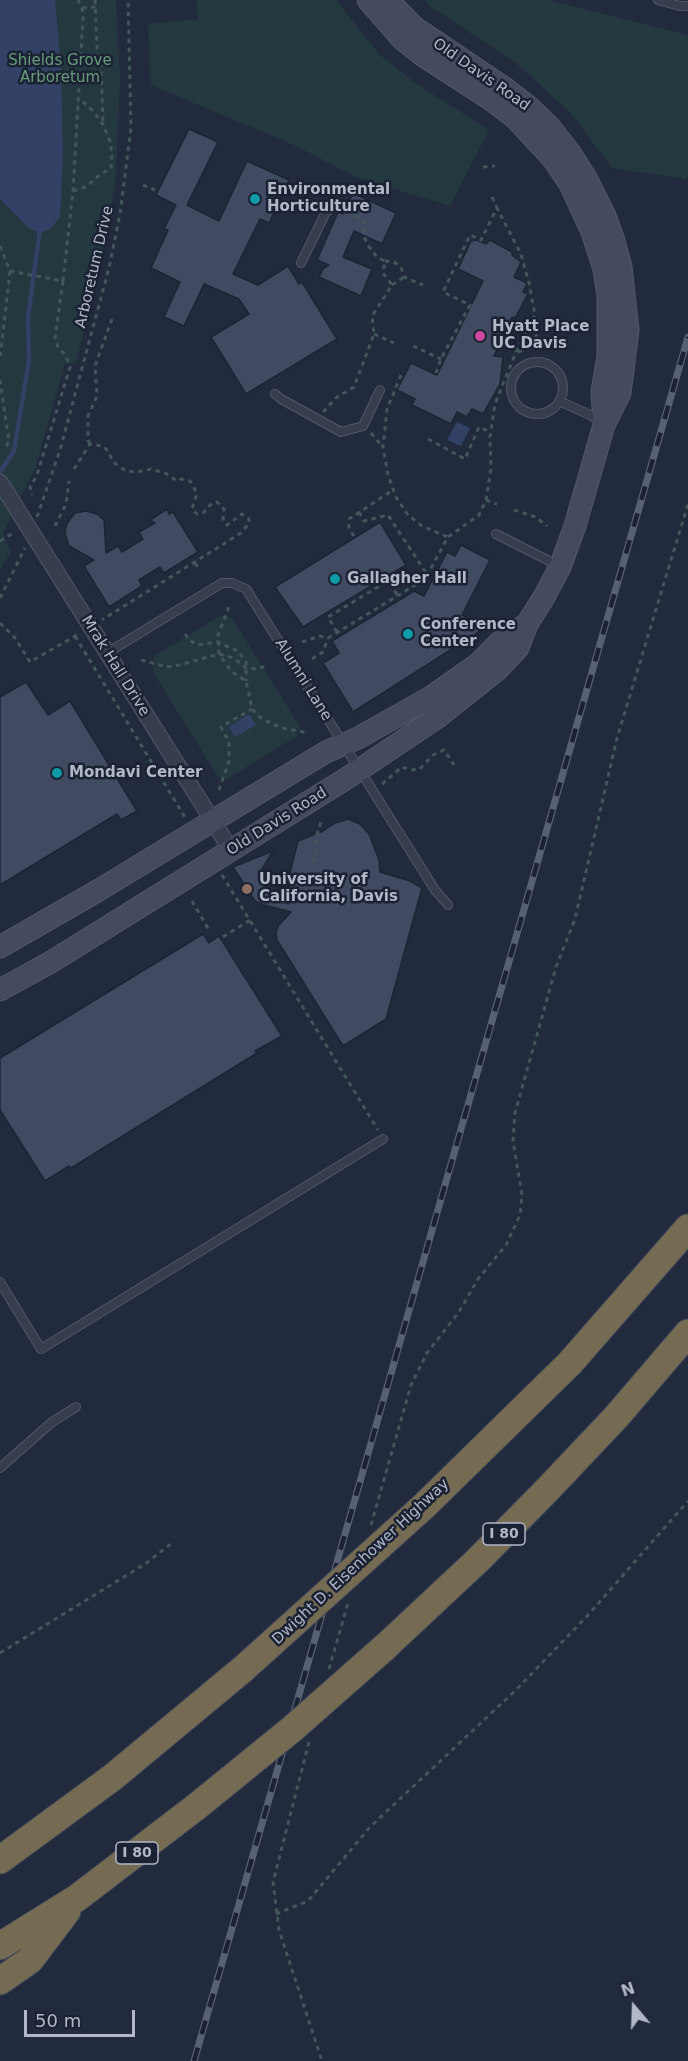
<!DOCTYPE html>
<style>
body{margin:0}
#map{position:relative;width:688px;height:2061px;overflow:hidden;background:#222b3e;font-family:"DejaVu Sans",sans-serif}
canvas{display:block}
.north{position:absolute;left:604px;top:1977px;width:60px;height:60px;-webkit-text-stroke:4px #1b2233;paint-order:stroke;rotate:341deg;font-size:16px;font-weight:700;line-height:24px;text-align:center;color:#b2b8c9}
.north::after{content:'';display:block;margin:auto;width:21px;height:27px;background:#b2b8c9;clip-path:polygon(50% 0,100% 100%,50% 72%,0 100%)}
.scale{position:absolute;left:24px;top:2010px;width:111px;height:27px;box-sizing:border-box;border:3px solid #b2b8c9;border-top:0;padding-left:8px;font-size:18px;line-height:21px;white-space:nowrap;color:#b2b8c9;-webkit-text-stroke:4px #1b2233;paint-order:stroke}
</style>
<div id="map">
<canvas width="688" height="2061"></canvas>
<div class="north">N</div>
<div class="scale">50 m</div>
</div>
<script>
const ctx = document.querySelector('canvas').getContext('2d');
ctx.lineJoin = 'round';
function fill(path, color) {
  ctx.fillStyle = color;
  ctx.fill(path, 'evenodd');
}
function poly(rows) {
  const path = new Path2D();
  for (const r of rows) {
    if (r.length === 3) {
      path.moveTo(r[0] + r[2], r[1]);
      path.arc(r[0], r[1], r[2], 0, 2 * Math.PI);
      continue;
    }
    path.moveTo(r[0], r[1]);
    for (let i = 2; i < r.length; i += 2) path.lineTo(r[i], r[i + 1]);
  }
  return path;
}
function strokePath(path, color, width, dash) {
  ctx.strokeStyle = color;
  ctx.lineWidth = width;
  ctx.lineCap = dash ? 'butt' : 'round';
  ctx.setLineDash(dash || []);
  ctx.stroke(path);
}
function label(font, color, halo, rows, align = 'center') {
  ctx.font = font + ' "DejaVu Sans",sans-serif';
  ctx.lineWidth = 5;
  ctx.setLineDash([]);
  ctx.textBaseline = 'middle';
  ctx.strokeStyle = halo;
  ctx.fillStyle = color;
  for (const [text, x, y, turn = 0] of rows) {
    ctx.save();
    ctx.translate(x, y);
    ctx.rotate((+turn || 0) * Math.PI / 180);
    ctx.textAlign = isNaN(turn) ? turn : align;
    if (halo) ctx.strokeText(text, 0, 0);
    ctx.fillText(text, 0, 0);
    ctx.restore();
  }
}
fill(poly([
 [0,0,116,0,120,76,116,178,108,227,93,295,76,363,65,364,35,468,3,533,11,552,0,569],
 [196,0,336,0,379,54,417,84,489,130,450,206,356,177,292,144,151,85,148,24,198,19],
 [425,0,548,0,688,35,688,173,686,179,612,168,570,112,515,62,431,7],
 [222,615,232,618,300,727,297,736,227,779,218,777,153,672,154,656]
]), '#24393f');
fill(poly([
 [0,0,55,0,61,67,63,157,60,217,50,229,40,233,29,228,0,199],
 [457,422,470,428,461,446,447,440],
 [249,714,256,725,235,737,229,727]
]), '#324165');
strokePath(poly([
 [0,472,14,451,29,361,28,317,40,229]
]), '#324165', 4.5);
const building = poly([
 [189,129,218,142,187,205,219,221,247,161,289,180,269,223,260,219,233,274,258,285,288,266,299,284,302,282,337,339,246,394,211,337,249,314,239,299,204,284,184,326,164,317,180,282,151,268,168,230,164,229,176,205,156,195,189,129],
 [353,193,396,213,382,244,354,231,343,257,372,269,361,296,319,277,323,269,329,265,317,260,338,212,343,214,353,193],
 [477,240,486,244,490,240,512,252,512,255,521,262,514,277,527,283,523,292,528,294,515,318,512,317,494,356,503,357,500,384,483,414,472,409,467,417,457,412,451,424,412,405,415,399,397,390,411,363,437,375,483,281,458,269,471,241,477,240],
 [167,509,169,514,173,512,198,552,164,573,160,567,139,580,142,586,109,607,84,566,94,560,69,546,65,533,67,523,75,513,86,511,97,514,104,520,106,553,118,546,122,552,143,539,139,532,155,523,150,520,167,509],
 [380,522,406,565,303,627,275,587,380,522],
 [461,545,490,560,462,615,485,628,353,712,323,663,339,653,332,641,414,591,424,596,447,552,455,556,461,545],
 [26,682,48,715,70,701,137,811,121,820,117,814,0,885,0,697,26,682],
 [348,819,360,824,369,834,379,860,380,872,410,881,422,888,386,1019,343,1046,277,940,276,933,278,926,291,912,264,905,255,901,233,867,273,851,262,869,262,878,267,887,288,904,290,873,298,841,323,831,335,823,348,819],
 [203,934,209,943,219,936,282,1036,255,1051,257,1053,71,1168,69,1166,45,1181,0,1110,0,1058,203,934]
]);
fill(building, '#404a60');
strokePath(building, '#1d2435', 1.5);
const lane = poly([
 [658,0,680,6,688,6],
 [301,263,326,212,335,206],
 [537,388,26],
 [275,394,281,399,341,432,363,426,380,390],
 [559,401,590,415,600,422],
 [496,534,559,566],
 [107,653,222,583,232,583,246,589,435,890,448,905],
 [0,1282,41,1349,383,1139],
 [0,1468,52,1422,76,1407]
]);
const street = poly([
 [0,482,231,850]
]);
const secondary = poly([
 [368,0,402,39,422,55,490,99,514,117,554,160,570,184,592,232,604,269,608,296,608,357,602,391,604,424],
 [0,947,99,890,326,752,358,738,431,697,478,664,504,638,527,624],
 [0,990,51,962,344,780,438,717,497,670,518,648,527,624,544,597,560,567,575,526,604,425,620,393,628,330,621,267,614,241,605,216,586,178,571,154,549,126,528,106,506,89,414,27,388,0]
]);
const highway = poly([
 [424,1506,570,1363,688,1228],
 [385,1647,477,1561,548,1489,617,1416,688,1333],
 [0,1860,113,1777,243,1669],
 [0,1946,77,1898,196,1807],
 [0,1981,30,1960,67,1911]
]);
strokePath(lane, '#515869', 10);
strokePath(street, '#515869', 17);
strokePath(secondary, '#515869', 23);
strokePath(highway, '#414859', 29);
strokePath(poly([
 [95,0,97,49,101,64,103,124],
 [82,8,96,7],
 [483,167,495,166],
 [143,185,155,190],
 [73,191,86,187,102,173,111,169,112,155,110,141,103,124,92,110,79,98],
 [492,197,497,208],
 [0,246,10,271,0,359],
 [385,261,394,262,401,267,404,277,423,285],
 [10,271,63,281,55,338,58,347,66,356,70,367,37,475,30,487,32,495],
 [63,281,73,191,83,17,82,8,78,0],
 [392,285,404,277],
 [374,334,394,343],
 [413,346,441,359],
 [518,352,537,346,535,316],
 [401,375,387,409,383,447,388,475,396,497,408,515,422,526,448,537],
 [0,380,9,441,6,447],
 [323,412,337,397,354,387,374,334,372,316,392,285,383,273,385,261,377,257,367,244,364,236,364,220,345,211],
 [371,433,382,446],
 [428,439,465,459,479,427,491,432],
 [90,444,88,440,88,416,97,396,95,366,112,319],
 [74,469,90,444,103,446,108,451,113,462,126,471,137,472,151,469,167,474,177,481,181,479,190,481,197,493,192,509,197,514,203,513,212,503,217,502,224,509,223,520,227,525,242,514,249,519,249,523,241,533,102,620],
 [486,500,497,504],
 [514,510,536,517,547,526],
 [359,512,364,521,388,515,428,576],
 [37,517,60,450,109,268,120,214,131,128,128,0],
 [55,526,66,504,69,481],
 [354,536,349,529,349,519,393,490],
 [0,541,15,532],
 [195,563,200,571],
 [0,598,25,548],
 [229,607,218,635,219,654,231,671,246,681,252,709,262,719,282,728,309,733],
 [0,623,15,638,30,662,77,635],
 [337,632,328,617,388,581,398,596],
 [185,634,189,640,198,645,217,642,238,651,246,662,246,681],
 [75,636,186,819],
 [302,642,320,636,328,638,425,579,448,537,479,515,486,500,491,468,490,437,495,404,516,352,535,315,529,283,521,254,497,208,481,240,470,235,443,292,470,305,441,359,436,373],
 [312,659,323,652,328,638],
 [141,660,167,667,179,665,219,654,234,658,246,668,257,669,266,666],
 [382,784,402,767,411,770,420,769,433,755,444,750,454,765],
 [219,790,229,761,229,742,221,727,252,709],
 [314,862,316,838,322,818],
 [222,875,378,1130],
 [192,901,209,930],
 [223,937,250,920],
 [371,1525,411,1385,427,1353,459,1312,478,1279,506,1245,520,1215,522,1195,513,1141,515,1113,556,967,575,919,617,738,688,504],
 [0,1653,145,1564,172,1543],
 [329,1669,348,1603],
 [309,1742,273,1882,279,1930,322,2061],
 [276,1914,308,1901,370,1827,517,1689,589,1614,688,1501]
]), '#42565c', 3, [4.5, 4.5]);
strokePath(lane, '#363d4e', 8);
strokePath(street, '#363d4e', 15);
strokePath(secondary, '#444b61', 21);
strokePath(highway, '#756b52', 27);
const rail = poly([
 [194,2061,688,337]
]);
strokePath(rail, '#586075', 7);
strokePath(rail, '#1b2233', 4.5, [14]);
const highwayBridge = poly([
 [243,1669,424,1506],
 [196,1807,292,1729,385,1647]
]);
strokePath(highwayBridge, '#414859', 29, []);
strokePath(highwayBridge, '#756b52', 27);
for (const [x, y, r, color] of [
 [255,199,6,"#0f9aa8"],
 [480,336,6,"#d1479c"],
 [335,579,6,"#0f9aa8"],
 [408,634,6,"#0f9aa8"],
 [57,773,6,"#0f9aa8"],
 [247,889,6,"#8d6e63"]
]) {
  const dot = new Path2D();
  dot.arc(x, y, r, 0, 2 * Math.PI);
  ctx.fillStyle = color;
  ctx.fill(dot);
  strokePath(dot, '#1b2233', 2);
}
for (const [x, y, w] of [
 [504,1534,42],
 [137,1853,42]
]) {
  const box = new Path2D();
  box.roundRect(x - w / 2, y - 11, w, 22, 4.5);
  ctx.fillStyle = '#1b2233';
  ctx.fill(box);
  strokePath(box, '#b2b8c9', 1.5);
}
label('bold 14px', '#b2b8c9', null, [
 ["I 80",504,1534],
 ["I 80",137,1853]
]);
label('15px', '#679c79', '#1b2233', [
 ["Shields Grove",60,61],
 ["Arboretum",60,78]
]);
label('15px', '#b2b8c9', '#1b2233', [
 ["Old Davis Road",481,75,35],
 ["Arboretum Drive",95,267,-77],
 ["Mrak Hall Drive",115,666,58],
 ["Alumni Lane",303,680,58],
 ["Old Davis Road",277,822,-32],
 ["Dwight D. Eisenhower Highway",361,1562,-43]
]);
label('bold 15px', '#b2b8c9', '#1b2233', [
 ["Environmental",267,190],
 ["Horticulture",267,207],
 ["Hyatt Place",492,327],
 ["UC Davis",492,344],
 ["Gallagher Hall",347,579],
 ["Conference",420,625],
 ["Center",420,642],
 ["Mondavi Center",69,773],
 ["University of",259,880],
 ["California, Davis",259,897]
], 'left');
</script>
